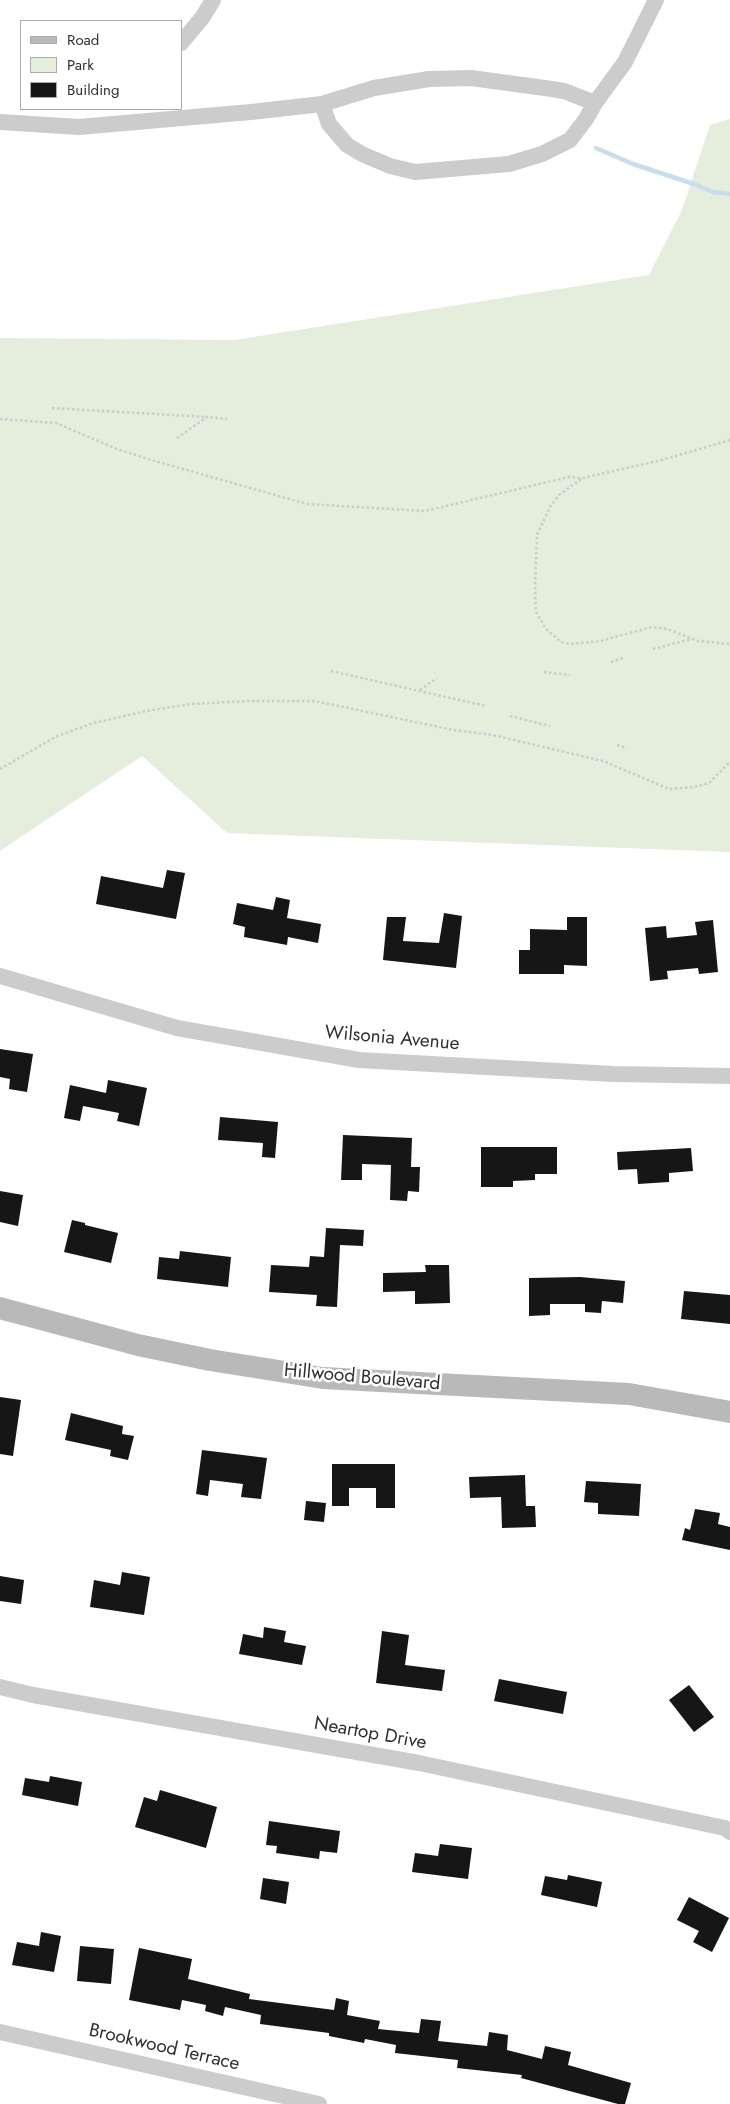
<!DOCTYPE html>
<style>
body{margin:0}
#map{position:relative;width:730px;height:2104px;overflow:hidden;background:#fff;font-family:Jost,sans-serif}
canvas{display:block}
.legend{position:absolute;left:20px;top:20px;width:162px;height:90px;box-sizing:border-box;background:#fff;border:1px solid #acacac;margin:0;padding:6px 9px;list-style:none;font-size:15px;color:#2f2f2f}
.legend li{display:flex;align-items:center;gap:10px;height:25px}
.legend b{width:25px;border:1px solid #acacac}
</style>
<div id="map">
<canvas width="730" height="2104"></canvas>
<ul class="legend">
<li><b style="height:6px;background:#b9b9b9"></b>Road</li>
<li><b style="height:14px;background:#e5eddd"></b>Park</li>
<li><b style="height:14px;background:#161616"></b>Building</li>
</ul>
</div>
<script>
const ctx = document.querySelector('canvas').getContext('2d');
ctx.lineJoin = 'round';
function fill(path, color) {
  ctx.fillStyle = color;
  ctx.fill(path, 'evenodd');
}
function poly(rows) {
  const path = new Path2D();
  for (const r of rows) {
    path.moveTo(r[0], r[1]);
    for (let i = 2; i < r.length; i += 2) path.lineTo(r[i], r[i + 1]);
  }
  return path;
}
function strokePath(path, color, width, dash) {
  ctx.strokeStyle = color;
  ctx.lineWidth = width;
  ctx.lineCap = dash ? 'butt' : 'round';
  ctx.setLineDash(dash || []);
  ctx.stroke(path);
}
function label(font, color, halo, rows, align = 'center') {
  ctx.font = font + ' Jost,sans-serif';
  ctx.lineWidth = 5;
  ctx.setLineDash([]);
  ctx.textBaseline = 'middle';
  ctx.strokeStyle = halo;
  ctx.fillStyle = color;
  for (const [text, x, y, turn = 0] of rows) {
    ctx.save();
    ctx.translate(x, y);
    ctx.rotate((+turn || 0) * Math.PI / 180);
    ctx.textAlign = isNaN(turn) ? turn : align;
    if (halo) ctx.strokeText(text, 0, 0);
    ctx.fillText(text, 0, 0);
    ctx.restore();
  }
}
fill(poly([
 [730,119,730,852,227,833,142,756,0,851,0,338,234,340,649,275,682,210,710,125]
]), '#e5eddd');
strokePath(poly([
 [596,148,633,164,694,184,713,192,730,194]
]), '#c9deed', 4.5);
fill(poly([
 [167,870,185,873,176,919,96,904,101,876,163,888],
 [276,897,290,900,287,918,321,924,318,943,288,937,287,945,244,937,245,927,233,924,237,903,273,910],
 [444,913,462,916,456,968,383,960,387,917,406,917,403,941,439,943],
 [567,917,587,917,587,966,564,965,564,974,519,974,519,950,530,950,530,929,567,930],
 [713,920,718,972,699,974,698,968,667,971,668,979,650,981,645,928,666,926,667,938,697,935,695,922],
 [0,1049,33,1054,27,1092,9,1089,10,1079,0,1077],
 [108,1080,147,1088,139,1126,117,1121,119,1113,83,1106,80,1121,64,1118,70,1085,106,1093],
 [220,1117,278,1122,275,1158,262,1157,263,1143,218,1140],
 [343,1135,412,1138,411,1167,420,1167,419,1192,408,1191,407,1201,390,1200,391,1165,362,1164,362,1180,341,1180],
 [481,1147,557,1147,557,1174,535,1174,535,1180,513,1181,513,1187,481,1187],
 [691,1148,693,1171,669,1173,669,1182,638,1184,637,1169,618,1170,617,1152],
 [0,1191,23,1195,18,1226,0,1222],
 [72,1220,85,1223,85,1225,118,1233,111,1263,64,1252],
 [326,1228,364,1230,363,1246,340,1245,337,1307,316,1306,317,1295,269,1292,271,1265,309,1267,310,1256,324,1257],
 [180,1251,231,1257,228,1287,157,1279,159,1257,179,1259],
 [425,1265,449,1265,450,1303,415,1304,415,1291,383,1292,383,1273,426,1272],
 [580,1277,625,1281,623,1303,602,1301,601,1313,585,1312,585,1304,550,1304,550,1315,529,1316,529,1278],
 [684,1291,730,1295,730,1324,681,1319],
 [0,1397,21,1400,13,1456,0,1454],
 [71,1413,123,1426,122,1434,134,1436,128,1460,110,1456,111,1450,65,1440],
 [202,1450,267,1458,261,1499,241,1497,243,1484,210,1480,208,1496,196,1494],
 [332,1464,395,1464,395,1508,376,1508,376,1488,349,1488,349,1506,332,1506],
 [525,1475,526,1506,535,1506,536,1527,502,1528,501,1497,470,1498,469,1477],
 [586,1481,641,1484,639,1516,598,1514,598,1503,584,1502],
 [306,1501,326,1503,324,1522,304,1520],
 [695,1509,720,1513,718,1524,730,1527,730,1550,682,1540,685,1528,690,1530],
 [122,1572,150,1577,144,1615,90,1607,94,1580,120,1585],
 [0,1576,24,1580,21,1604,0,1601],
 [264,1627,286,1631,284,1642,306,1646,302,1665,239,1654,243,1634,263,1638],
 [382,1631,409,1635,405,1665,445,1670,442,1691,376,1683],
 [499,1679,567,1692,563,1714,494,1701],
 [689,1685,714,1717,694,1732,669,1700],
 [50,1776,82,1782,78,1806,22,1795,25,1778,49,1782],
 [160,1790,217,1807,206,1848,135,1827,144,1797,157,1801],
 [269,1821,340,1831,337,1853,320,1851,319,1859,276,1853,277,1846,266,1845],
 [440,1844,472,1848,468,1879,412,1872,415,1853,438,1856],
 [568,1875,602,1882,597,1907,541,1895,545,1876,567,1880],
 [263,1878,289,1882,286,1904,260,1899],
 [689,1897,729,1918,712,1952,693,1942,699,1931,677,1920],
 [41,1932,61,1936,54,1972,12,1965,17,1942,39,1946],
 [80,1946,114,1949,111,1984,77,1981],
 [139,1948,192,1959,188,1979,250,1994,249,1999,334,2010,336,1998,349,2001,347,2015,380,2021,378,2029,419,2033,421,2019,441,2021,438,2041,487,2046,489,2032,508,2035,507,2050,542,2059,545,2046,571,2052,568,2065,631,2083,625,2104,618,2104,521,2078,522,2075,457,2068,458,2060,395,2053,396,2045,365,2039,364,2043,329,2036,329,2033,260,2024,261,2015,225,2007,223,2016,205,2011,206,2005,182,2000,180,2010,129,2000]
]), '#161616');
strokePath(poly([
 [52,408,207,417],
 [0,419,56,423,117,449,148,459,307,504,425,511,569,477,583,478,662,460,730,440],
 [177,438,207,417,227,419],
 [581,479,559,495,550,507,537,535,535,586,536,612,546,629,561,642,570,644,600,641,652,627,667,629,698,641,730,644],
 [653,649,692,639],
 [611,662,623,658],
 [331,671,486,706],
 [544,672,570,675],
 [420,690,437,678],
 [510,716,550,726],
 [617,745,627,748],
 [0,769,55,737,90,724,146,711,192,704,247,701,315,701,453,730,493,735,603,761,669,789,694,787,709,783,730,762]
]), '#ccc', 2.5, [2.5, 2.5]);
strokePath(poly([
 [181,43,202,18,213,0],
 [322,104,329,124,347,145,362,154,390,166,415,172,509,164,542,154,570,140,586,119,595,103,625,62,656,0],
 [0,122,79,127,251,112,322,104,374,88,429,79,471,78,552,89,564,91,595,103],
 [0,976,177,1028,359,1060,613,1074,730,1076],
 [0,1687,33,1695,419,1763,725,1828,730,1832],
 [0,2032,319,2104]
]), '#ccc', 16);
strokePath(poly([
 [0,1308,138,1345,210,1360,323,1378,629,1394,730,1412]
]), '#b9b9b9', 22);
label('19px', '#2f2f2f', '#fff', [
 ["Wilsonia Avenue",392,1039,5],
 ["Hillwood Boulevard",362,1378,5],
 ["Neartop Drive",370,1734,10],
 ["Brookwood Terrace",164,2048,13]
]);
</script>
